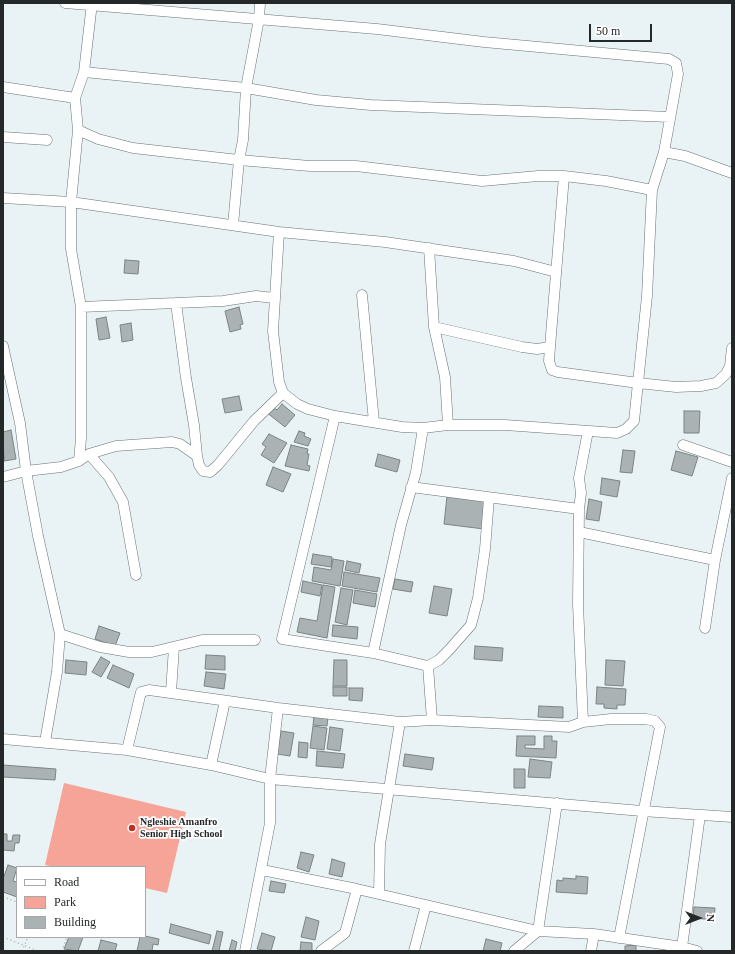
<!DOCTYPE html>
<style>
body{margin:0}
#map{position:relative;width:735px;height:954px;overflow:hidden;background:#e9f2f4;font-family:Georgia,serif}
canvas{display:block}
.frame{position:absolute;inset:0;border:4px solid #242829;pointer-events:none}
.legend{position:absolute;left:16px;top:866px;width:130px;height:72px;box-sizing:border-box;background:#fff;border:1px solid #a7a9a9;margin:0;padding:5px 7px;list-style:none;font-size:12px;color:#242829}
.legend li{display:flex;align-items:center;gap:8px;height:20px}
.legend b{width:20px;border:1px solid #a7a9a9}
.north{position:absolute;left:679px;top:898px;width:40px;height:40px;-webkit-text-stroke:3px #fff;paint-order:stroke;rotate:90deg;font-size:11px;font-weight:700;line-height:16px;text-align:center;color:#242829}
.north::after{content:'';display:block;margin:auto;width:14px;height:18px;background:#242829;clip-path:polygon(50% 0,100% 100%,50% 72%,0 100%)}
.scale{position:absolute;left:589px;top:24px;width:63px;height:18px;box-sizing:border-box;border:2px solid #242829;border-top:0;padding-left:5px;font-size:12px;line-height:14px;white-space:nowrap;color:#242829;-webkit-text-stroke:3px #fff;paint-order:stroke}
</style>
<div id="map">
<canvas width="735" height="954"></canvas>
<div class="frame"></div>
<ul class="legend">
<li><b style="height:5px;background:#fff"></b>Road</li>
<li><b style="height:11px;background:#f6a498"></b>Park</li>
<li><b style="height:11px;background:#aab2b4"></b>Building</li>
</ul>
<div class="north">N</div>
<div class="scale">50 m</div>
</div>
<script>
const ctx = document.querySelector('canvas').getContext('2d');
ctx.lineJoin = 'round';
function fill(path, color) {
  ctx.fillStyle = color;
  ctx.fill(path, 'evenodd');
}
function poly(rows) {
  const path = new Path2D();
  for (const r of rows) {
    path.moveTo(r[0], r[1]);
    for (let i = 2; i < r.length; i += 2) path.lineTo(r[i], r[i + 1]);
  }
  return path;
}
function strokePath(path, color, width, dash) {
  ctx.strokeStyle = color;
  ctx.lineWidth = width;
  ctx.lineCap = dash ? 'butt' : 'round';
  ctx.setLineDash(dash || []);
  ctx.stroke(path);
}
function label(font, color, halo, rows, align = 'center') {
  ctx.font = font + ' Georgia,serif';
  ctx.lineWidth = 3.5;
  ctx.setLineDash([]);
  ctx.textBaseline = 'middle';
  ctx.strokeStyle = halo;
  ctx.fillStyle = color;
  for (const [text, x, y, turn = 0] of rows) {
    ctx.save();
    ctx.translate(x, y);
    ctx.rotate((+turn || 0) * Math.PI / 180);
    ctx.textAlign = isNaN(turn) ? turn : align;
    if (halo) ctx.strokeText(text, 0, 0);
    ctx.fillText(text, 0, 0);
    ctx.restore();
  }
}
fill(poly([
 [64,783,186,812,167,893,145,888,145,867,55,867,45,865]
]), '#f6a498');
const building = poly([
 [125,260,139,261,138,274,124,273,125,260],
 [239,307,243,324,240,325,241,329,230,332,225,311,239,307],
 [106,317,110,338,99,340,96,319,106,317],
 [131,323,133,340,122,342,120,325,131,323],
 [239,396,242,410,225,413,222,399,239,396],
 [282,404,295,415,285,427,266,412,271,406,277,410,282,404],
 [684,411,700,411,699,433,684,433,684,411],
 [11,430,16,459,4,461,3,432,11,430],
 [299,431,305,433,304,436,311,439,308,446,294,442,299,431],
 [269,434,287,443,274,463,261,455,266,447,262,444,269,434],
 [291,445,308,449,307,454,309,454,307,465,310,466,309,471,285,466,291,445],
 [623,450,635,451,632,473,620,472,623,450],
 [676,451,698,457,692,476,671,470,676,451],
 [378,454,400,460,397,472,375,466,378,454],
 [273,467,291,474,283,492,266,485,273,467],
 [602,478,620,481,617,497,600,494,602,478],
 [447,496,488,501,484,529,444,524,447,496],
 [589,499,602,502,599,521,586,519,589,499],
 [313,554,332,557,331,567,311,564,313,554],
 [333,559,344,561,340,586,312,581,314,567,331,570,333,559],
 [347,561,361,564,359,573,345,570,347,561],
 [344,572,380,578,377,592,342,586,344,572],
 [395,579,413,582,411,592,393,589,395,579],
 [303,581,322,585,320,596,301,592,303,581],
 [323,585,335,587,327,638,297,632,300,618,317,621,323,585],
 [434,586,452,589,447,616,429,613,434,586],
 [341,588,353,590,347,625,335,622,341,588],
 [355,590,377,594,375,607,353,603,355,590],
 [333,625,358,627,357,639,332,636,333,625],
 [99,626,120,633,115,646,95,639,99,626],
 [475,646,503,648,502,661,474,659,475,646],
 [206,655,225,656,225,670,205,669,206,655],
 [101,657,110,662,101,677,92,672,101,657],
 [66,660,87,662,86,675,65,673,66,660],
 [334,660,347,660,347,686,333,686,334,660],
 [606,660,625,661,623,686,605,685,606,660],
 [113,665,134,674,129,688,107,678,113,665],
 [206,672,226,674,224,689,204,686,206,672],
 [333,687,347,687,347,696,333,696,333,687],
 [597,687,626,689,625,705,617,705,617,709,604,708,604,704,596,704,597,687],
 [349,688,363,688,362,701,349,700,349,688],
 [539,706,563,707,563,718,538,717,539,706],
 [314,716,328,717,327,726,313,725,314,716],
 [313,726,327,728,324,750,310,748,313,726],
 [330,727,343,729,340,751,327,749,330,727],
 [281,731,294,733,290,756,277,754,281,731],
 [517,736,535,736,535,745,525,745,525,748,544,749,544,736,552,736,552,741,557,741,556,758,516,756,517,736],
 [299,742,308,743,307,758,298,757,299,742],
 [317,751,345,754,343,768,316,766,317,751],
 [405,754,434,758,432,770,403,766,405,754],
 [530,759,552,762,550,778,528,777,530,759],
 [3,765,56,769,55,780,3,777,3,765],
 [514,769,525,769,525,788,514,788,514,769],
 [3,834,7,834,7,841,12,841,13,835,20,835,19,843,15,843,14,851,3,850,3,834],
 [301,852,314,855,309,872,297,868,301,852],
 [332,859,345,863,342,877,329,874,332,859],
 [8,865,17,868,13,881,17,882,17,897,3,892,3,879,8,865],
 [576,876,588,877,587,894,556,892,557,880,563,881,563,878,576,879,576,876],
 [271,881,286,884,284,893,269,891,271,881],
 [694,907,715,908,714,920,693,918,694,907],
 [306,917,319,921,315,940,301,937,306,917],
 [171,924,211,935,209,944,169,933,171,924],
 [217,931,223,932,219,951,212,951,217,931],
 [262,933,275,937,271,951,257,949,262,933],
 [145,936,159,939,158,945,153,944,152,951,137,951,140,937,145,936],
 [69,937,83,937,78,951,64,949,69,937],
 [486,939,502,943,500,951,483,951,486,939],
 [101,940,117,944,115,951,98,951,101,940],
 [232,940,237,942,235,951,229,951,232,940],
 [301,942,312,943,312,951,300,951,301,942],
 [636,945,636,951,625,951,625,946,636,945]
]);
fill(building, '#aab2b4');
strokePath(building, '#7b8385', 1);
const minor = poly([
 [65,3,377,29,484,42,669,59,676,63,678,74,664,152,652,190,647,296,638,383,634,421,626,429,617,433,505,425,448,425,423,428,402,427,335,416,308,409,297,404,283,393,279,382,273,331,279,232],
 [84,72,246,88,316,100,371,105,670,117],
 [3,87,75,98],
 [78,130,98,139,133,148,239,160,310,166,356,166,482,181,538,176,564,176,606,181,652,190],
 [3,137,47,140],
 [664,152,685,156,732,173],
 [564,176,550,347,549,361,552,370,558,372,638,383,676,387,701,386,716,383,726,374,730,366,732,348],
 [3,198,71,202,279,232,385,242,514,261,556,272],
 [233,225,239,160,243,140,246,88,259,19,260,3],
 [429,248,434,327,445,377,448,425],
 [362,295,374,422],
 [176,303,186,378,194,425,197,456,199,465,203,471,210,472,218,465,254,421,283,393],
 [81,307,223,301,256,296,274,298],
 [434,327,522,347,537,349,550,347],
 [3,346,20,423,26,471,38,536,60,634,57,672,45,742],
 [335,416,282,639,373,653,428,666,432,720],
 [683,445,732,462],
 [89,454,109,477,123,502,136,575],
 [79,461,81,438,81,307,71,249,71,202,78,130,75,98,84,72,92,3],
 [3,477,26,471,61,467,79,461,89,454,116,446,172,442,180,444,197,456],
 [411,487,579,509],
 [579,532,715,560],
 [705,628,715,560,732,478],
 [60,634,100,647,129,652,152,652,202,640,255,640],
 [373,653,401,525,416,472,423,428],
 [428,666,439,660,449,650,471,625,478,598,485,549,489,498],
 [171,692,174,647],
 [583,722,578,604,579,509,581,493,579,478,588,431],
 [3,739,127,750,211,765,270,779,642,811,732,817],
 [127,750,141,692,149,690,278,708,400,722,432,720,569,727,583,722,611,719,646,719,655,721,660,727,619,938],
 [211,765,225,701],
 [262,870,357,889,538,931,594,934,682,947,697,951],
 [379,894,380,844,400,722],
 [682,947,700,815],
 [245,951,270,823,270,779,278,708],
 [321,951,345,933,357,889],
 [414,951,426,905],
 [514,951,538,931,557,803],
 [591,951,594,934]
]);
strokePath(minor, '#6a7274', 11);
strokePath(poly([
 [3,897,17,902],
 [3,937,38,951],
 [22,951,28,937],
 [62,951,67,937]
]), '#a9b0b2', 1.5, [1, 3]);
strokePath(minor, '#fff', 10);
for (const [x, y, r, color] of [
 [132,828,4,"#bf3127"]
]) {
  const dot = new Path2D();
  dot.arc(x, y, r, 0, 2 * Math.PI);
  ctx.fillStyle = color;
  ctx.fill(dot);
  strokePath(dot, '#fff', 1.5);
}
label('bold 10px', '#242829', '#fff', [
 ["Ngleshie Amanfro",140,822],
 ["Senior High School",140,834]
], 'left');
</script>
